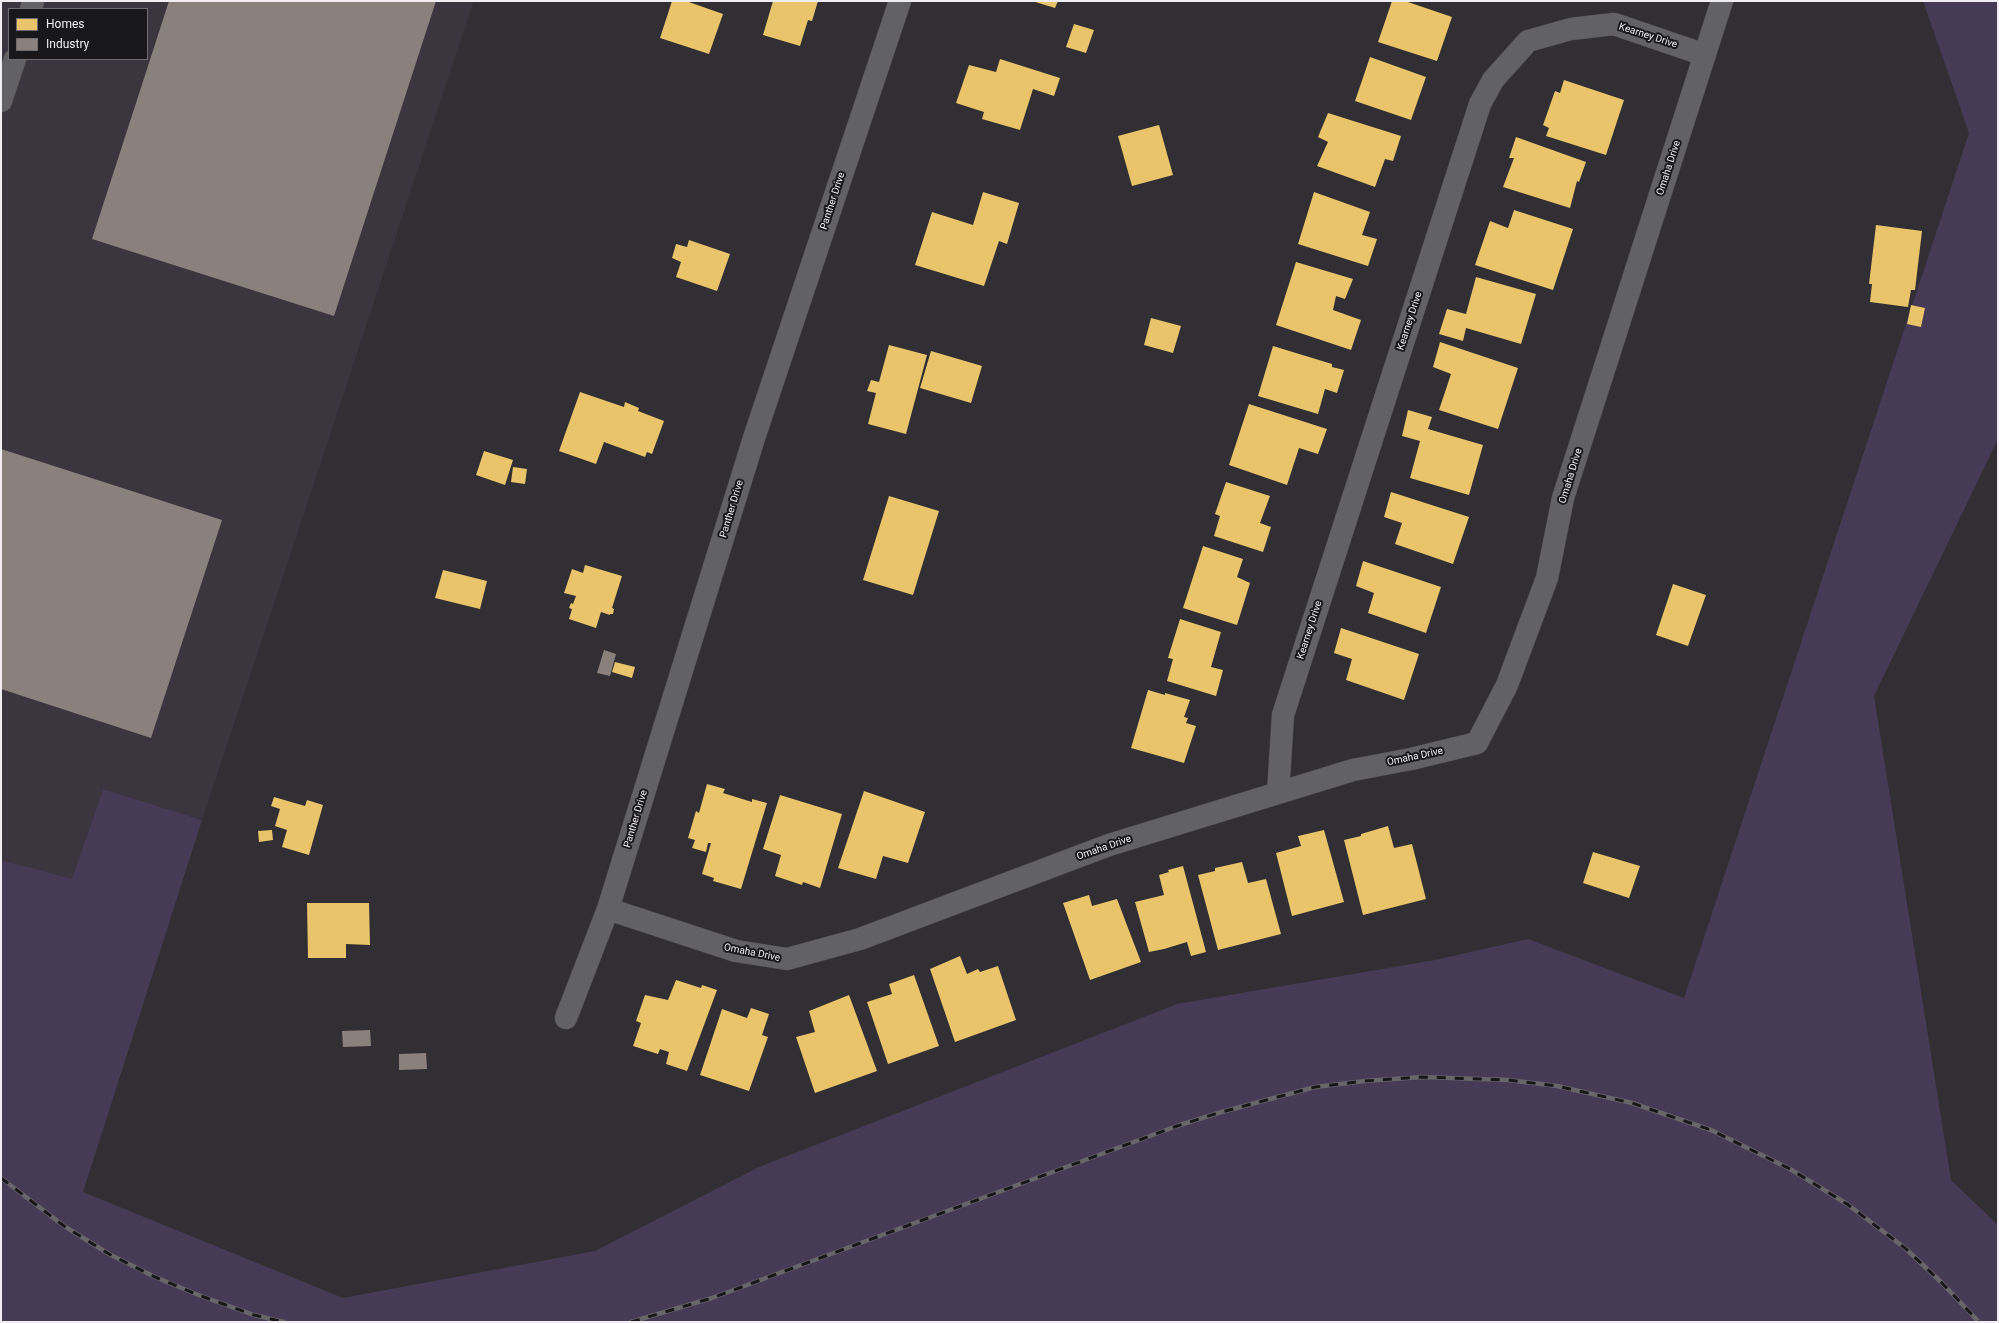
<!DOCTYPE html>
<style>
body{margin:0}
#map{position:relative;width:1999px;height:1323px;overflow:hidden;background:#312f33;font-family:Roboto,sans-serif}
canvas{display:block}
.frame{position:absolute;inset:0;border:2px solid #f0eef2;pointer-events:none}
.legend{position:absolute;left:8px;top:8px;width:140px;height:52px;box-sizing:border-box;background:#181719;border:1px solid #6e6d70;margin:0;padding:5px 7px;list-style:none;font-size:12px;color:#f0eef2}
.legend li{display:flex;align-items:center;gap:8px;height:20px}
.legend b{width:20px;border:1px solid #6e6d70}
</style>
<div id="map">
<canvas width="1999" height="1323"></canvas>
<div class="frame"></div>
<ul class="legend">
<li><b style="height:11px;background:#e9c46a"></b>Homes</li>
<li><b style="height:11px;background:#8a817c"></b>Industry</li>
</ul>
</div>
<script>
const ctx = document.querySelector('canvas').getContext('2d');
ctx.lineJoin = 'round';
function fill(path, color) {
  ctx.fillStyle = color;
  ctx.fill(path, 'evenodd');
}
function poly(rows) {
  const path = new Path2D();
  for (const r of rows) {
    path.moveTo(r[0], r[1]);
    for (let i = 2; i < r.length; i += 2) path.lineTo(r[i], r[i + 1]);
  }
  return path;
}
function strokePath(path, color, width, dash) {
  ctx.strokeStyle = color;
  ctx.lineWidth = width;
  ctx.lineCap = dash ? 'butt' : 'round';
  ctx.setLineDash(dash || []);
  ctx.stroke(path);
}
function label(font, color, halo, rows, align = 'center') {
  ctx.font = font + ' Roboto,sans-serif';
  ctx.lineWidth = 4;
  ctx.setLineDash([]);
  ctx.textBaseline = 'middle';
  ctx.strokeStyle = halo;
  ctx.fillStyle = color;
  for (const [text, x, y, turn = 0] of rows) {
    ctx.save();
    ctx.translate(x, y);
    ctx.rotate((+turn || 0) * Math.PI / 180);
    ctx.textAlign = isNaN(turn) ? turn : align;
    if (halo) ctx.strokeText(text, 0, 0);
    ctx.fillText(text, 0, 0);
    ctx.restore();
  }
}
fill(poly([
 [1,1,474,1,202,820,103,789,72,880,1,860],
 [9,9,147,9,147,59,9,59]
]), '#3a353f');
fill(poly([
 [1923,1,1998,1,1998,439,1874,696,1951,1180,1998,1225,1998,1322,1,1322,1,860,72,879,103,789,202,820,83,1192,343,1298,595,1251,759,1167,1177,1004,1435,960,1528,939,1684,998,1969,133]
]), '#473a57');
fill(poly([
 [672,1,686,1,723,14,709,54,660,38],
 [773,1,818,1,812,21,808,20,800,46,763,35],
 [1032,1,1058,1,1055,8],
 [1392,1,1405,1,1452,17,1437,61,1378,42],
 [1074,24,1094,30,1086,53,1066,47],
 [1370,57,1426,77,1411,120,1355,101],
 [1000,59,1060,78,1054,96,1033,89,1020,130,982,119,984,112,956,103,969,65,996,72],
 [1564,80,1624,100,1606,155,1546,136,1549,128,1543,125,1555,91,1560,93],
 [1328,113,1401,136,1393,161,1385,159,1375,187,1317,166,1328,142,1318,137],
 [1159,125,1173,175,1132,186,1118,136],
 [1516,137,1586,162,1579,182,1577,181,1570,208,1503,187,1514,158,1509,158],
 [983,192,1019,203,1007,244,999,241,984,286,915,265,932,212,973,225],
 [1314,192,1370,212,1362,235,1377,239,1368,266,1298,244],
 [1514,210,1573,229,1553,290,1475,265,1490,221,1508,228],
 [1876,225,1922,231,1915,290,1911,290,1908,307,1870,302,1872,284,1869,284],
 [689,240,730,254,717,291,676,277,681,262,672,258,676,244,687,247],
 [1296,262,1353,279,1345,299,1336,296,1333,310,1361,320,1351,350,1276,325],
 [1476,277,1536,294,1521,344,1466,328,1463,341,1439,334,1447,309,1466,314],
 [1911,305,1925,308,1921,327,1907,324],
 [1151,318,1181,326,1173,353,1144,345],
 [1440,342,1518,368,1498,429,1439,410,1451,374,1433,367],
 [889,345,927,355,906,434,868,424,876,393,867,391,871,380,879,382],
 [1273,346,1332,364,1332,367,1344,370,1337,393,1325,389,1318,414,1258,396],
 [931,351,982,366,971,403,920,388],
 [580,392,624,407,625,402,639,408,638,411,664,421,652,454,647,452,645,457,604,442,596,464,559,451],
 [1249,404,1327,429,1318,454,1299,448,1287,485,1229,465],
 [1408,410,1432,417,1428,429,1483,445,1469,495,1410,478,1420,441,1402,436],
 [484,451,513,460,505,485,476,475],
 [513,467,527,469,525,484,511,482],
 [1226,482,1270,496,1260,523,1271,527,1263,552,1214,536,1220,516,1215,514],
 [1391,492,1469,517,1453,564,1395,544,1402,523,1384,517],
 [889,496,939,511,913,595,863,580],
 [1203,546,1243,559,1237,577,1250,583,1237,625,1183,608],
 [1363,561,1441,587,1426,633,1368,613,1374,593,1356,586],
 [585,565,622,576,612,608,614,609,613,614,610,614,610,615,601,612,596,628,569,619,572,609,569,608,571,603,573,604,576,596,564,593,572,569,583,573],
 [443,570,487,581,480,609,435,598],
 [1673,584,1706,595,1688,646,1656,635],
 [1180,619,1221,632,1211,667,1223,670,1216,696,1167,681,1173,659,1168,658],
 [1341,628,1419,654,1404,700,1346,680,1352,659,1334,653],
 [615,662,635,667,632,678,612,672],
 [1148,690,1165,695,1165,693,1190,700,1184,717,1188,718,1186,723,1196,726,1184,763,1131,748],
 [707,784,725,789,723,793,752,802,752,799,767,803,741,889,713,881,714,878,702,874,711,843,708,843,706,852,692,848,695,840,688,838,696,811,699,813],
 [864,791,925,812,908,863,883,856,876,879,838,868],
 [780,795,842,814,820,888,803,882,802,885,775,876,781,855,763,849],
 [274,797,305,806,307,800,323,805,309,855,282,847,287,830,275,826,280,809,271,806],
 [1388,826,1394,848,1412,844,1426,899,1363,915,1344,840,1361,836,1361,834],
 [272,830,273,840,259,842,258,831],
 [1324,830,1344,902,1292,916,1276,853,1301,846,1298,836],
 [1593,852,1640,866,1629,898,1583,883],
 [1242,862,1248,883,1266,879,1281,934,1218,950,1198,875,1215,871,1215,868],
 [1183,866,1206,952,1191,956,1187,942,1164,949,1149,952,1135,902,1164,895,1159,875,1169,872,1168,870],
 [1089,895,1092,906,1117,899,1141,962,1090,980,1063,903],
 [307,903,369,903,370,945,346,944,346,958,308,958],
 [960,956,967,974,978,969,980,972,998,966,1016,1020,955,1042,930,969],
 [914,975,939,1046,888,1064,867,1002,892,994,889,984],
 [676,980,701,988,702,985,717,990,687,1071,666,1064,669,1052,660,1049,658,1054,633,1046,641,1023,636,1021,645,995,668,1000],
 [849,995,877,1071,815,1093,796,1037,815,1032,809,1011],
 [751,1008,769,1014,762,1035,768,1037,749,1091,700,1075,722,1009,747,1018]
]), '#e9c46a');
fill(poly([
 [169,1,436,1,334,316,92,239],
 [1,449,222,520,151,738,1,689],
 [604,650,616,654,610,676,597,673],
 [370,1030,371,1046,343,1047,342,1031],
 [426,1053,427,1069,399,1070,399,1054]
]), '#8a817c');
const minor = poly([
 [31,9,33,1],
 [1,101,15,59],
 [1278,793,1283,715,1480,104,1493,80,1528,41,1571,29,1614,24,1705,55],
 [608,909,736,951,787,959,860,939,1109,845,1353,770,1411,759,1477,743,1507,685,1547,578,1563,498,1722,1],
 [566,1018,608,909,754,438,900,1]
]);
strokePath(minor, '#4c4b4e', 23);
strokePath(minor, '#626164', 22);
const rail = poly([
 [1,1178,64,1226,109,1254,155,1277,201,1296,254,1315,284,1322],
 [631,1322,712,1298,1177,1126,1218,1113,1315,1087,1365,1081,1422,1077,1508,1080,1557,1086,1632,1103,1711,1130,1790,1169,1847,1204,1905,1248,1941,1282,1979,1322]
]);
strokePath(rail, '#676668', 4.5);
strokePath(rail, '#181719', 3, [9]);
label('10px', '#f0eef2', '#181719', [
 ["Kearney Drive",1648,36,18],
 ["Omaha Drive",1669,168,-72],
 ["Panther Drive",833,201,-72],
 ["Kearney Drive",1410,321,-72],
 ["Omaha Drive",1571,476,-73],
 ["Panther Drive",732,509,-73],
 ["Kearney Drive",1310,630,-72],
 ["Omaha Drive",1415,757,-12],
 ["Panther Drive",636,819,-73],
 ["Omaha Drive",1104,848,-19],
 ["Omaha Drive",752,953,11]
]);
</script>
